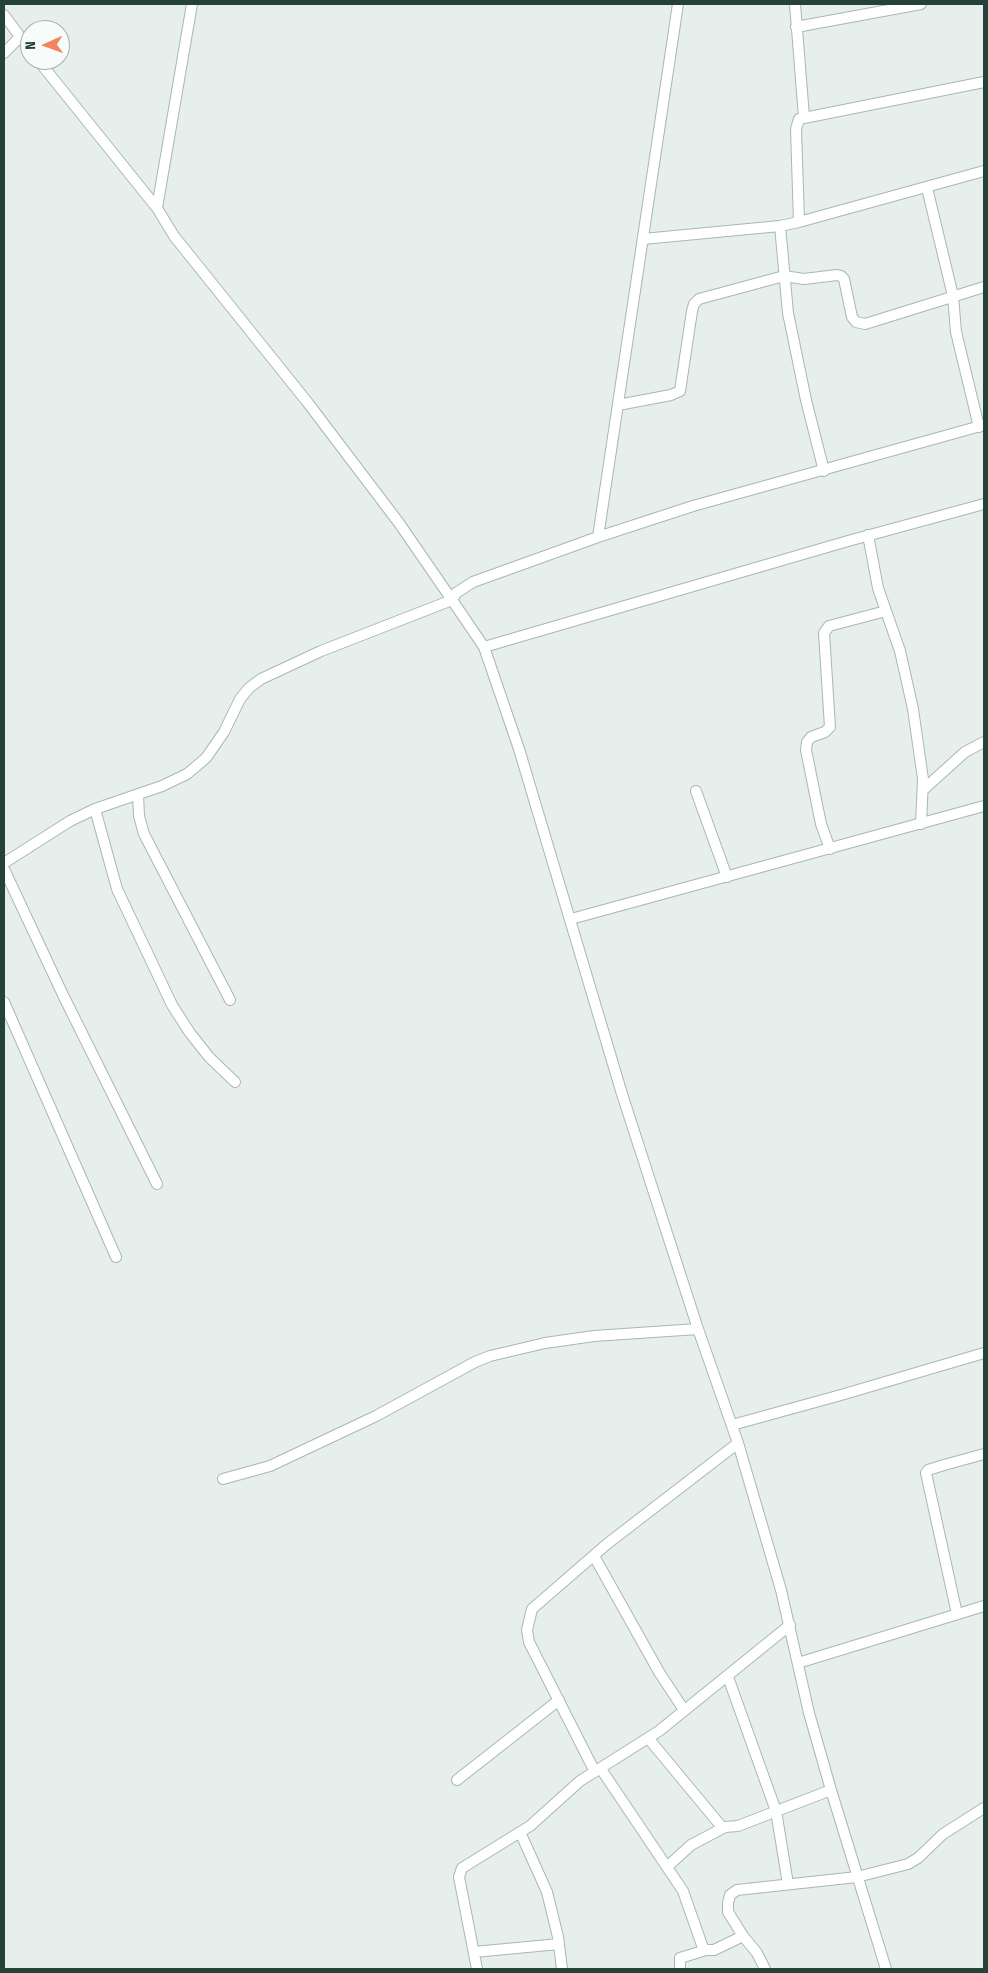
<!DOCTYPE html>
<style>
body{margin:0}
#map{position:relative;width:988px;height:1973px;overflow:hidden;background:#e6efeb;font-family:"Fira Sans Condensed",sans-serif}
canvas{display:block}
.frame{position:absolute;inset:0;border:5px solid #24423a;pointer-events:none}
.north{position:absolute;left:20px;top:20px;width:50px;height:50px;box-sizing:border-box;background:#f7fbf9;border:1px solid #a3b1ad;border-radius:50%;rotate:268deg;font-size:14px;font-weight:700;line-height:20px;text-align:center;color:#24423a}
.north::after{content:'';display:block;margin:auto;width:18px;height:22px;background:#f4845f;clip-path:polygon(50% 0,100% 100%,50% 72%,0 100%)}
</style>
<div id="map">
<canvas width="988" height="1973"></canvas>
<div class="frame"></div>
<div class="north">N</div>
</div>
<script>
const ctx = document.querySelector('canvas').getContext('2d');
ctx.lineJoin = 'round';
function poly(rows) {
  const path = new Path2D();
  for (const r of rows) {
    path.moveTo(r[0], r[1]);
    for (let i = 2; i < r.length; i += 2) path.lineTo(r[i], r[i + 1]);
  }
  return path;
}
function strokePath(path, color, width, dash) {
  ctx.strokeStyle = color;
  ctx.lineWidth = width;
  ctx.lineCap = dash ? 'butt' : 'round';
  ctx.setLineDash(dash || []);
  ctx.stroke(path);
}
const street = poly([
 [795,4,804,117],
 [4,15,30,50],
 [796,27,921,4],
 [4,53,20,37],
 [38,60,157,208,174,236,308,403,399,523,452,600,456,593,473,582,598,537,693,506,984,425],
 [927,188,953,296,956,332,979,427],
 [157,208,192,4],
 [799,222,796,129,799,119,984,82],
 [780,226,788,313,806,400,824,471],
 [643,239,780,226,799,222,984,171],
 [618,405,671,395,680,391,692,311,694,304,699,299,784,276,804,279,837,275,841,276,844,279,852,317,856,322,865,324,984,287],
 [868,535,878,588,900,651,913,709,923,779,921,824],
 [598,537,678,4],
 [484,647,519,749,622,1094,698,1329,738,1443,781,1590,809,1713,831,1790,886,1969],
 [924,789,965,752,984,742],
 [696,791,727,877],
 [138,794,139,816,144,834,230,1000],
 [95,809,117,889,172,1005,190,1033,209,1057,235,1082],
 [830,849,821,824,806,750,807,742,811,737,825,732,830,727,824,633,829,626,886,611],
 [4,863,70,821,95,809,162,786,187,774,206,758,224,732,240,699,249,688,261,679,321,651,452,600,484,647,848,541,984,504],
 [4,869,63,995,157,1184],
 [571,919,984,806],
 [4,1002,116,1257],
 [732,1425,841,1395,984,1353],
 [223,1479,270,1466,376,1416,475,1362,490,1356,545,1343,594,1336,698,1329],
 [594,1556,659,1672,684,1710],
 [957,1614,926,1473,928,1470,944,1465,984,1454],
 [798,1663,984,1606],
 [728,1677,776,1811,788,1884],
 [648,1738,721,1826,725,1827,738,1826,831,1790],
 [601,1769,683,1891,703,1948,706,1950,714,1950,743,1936],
 [595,1772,529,1642,527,1630,532,1609,607,1544,738,1443],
 [457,1780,559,1700],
 [520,1832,547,1892,558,1937,562,1969],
 [667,1867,691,1845,725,1827],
 [474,1952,559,1944],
 [477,1969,459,1877,462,1868,530,1826,580,1781,659,1731,790,1625],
 [680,1969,680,1958,706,1950],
 [765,1969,757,1953,743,1936,728,1912,728,1903,730,1895,737,1890,857,1877,908,1864,918,1858,943,1834,984,1808]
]);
strokePath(street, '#a8b8b2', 12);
strokePath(street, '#fff', 10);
</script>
